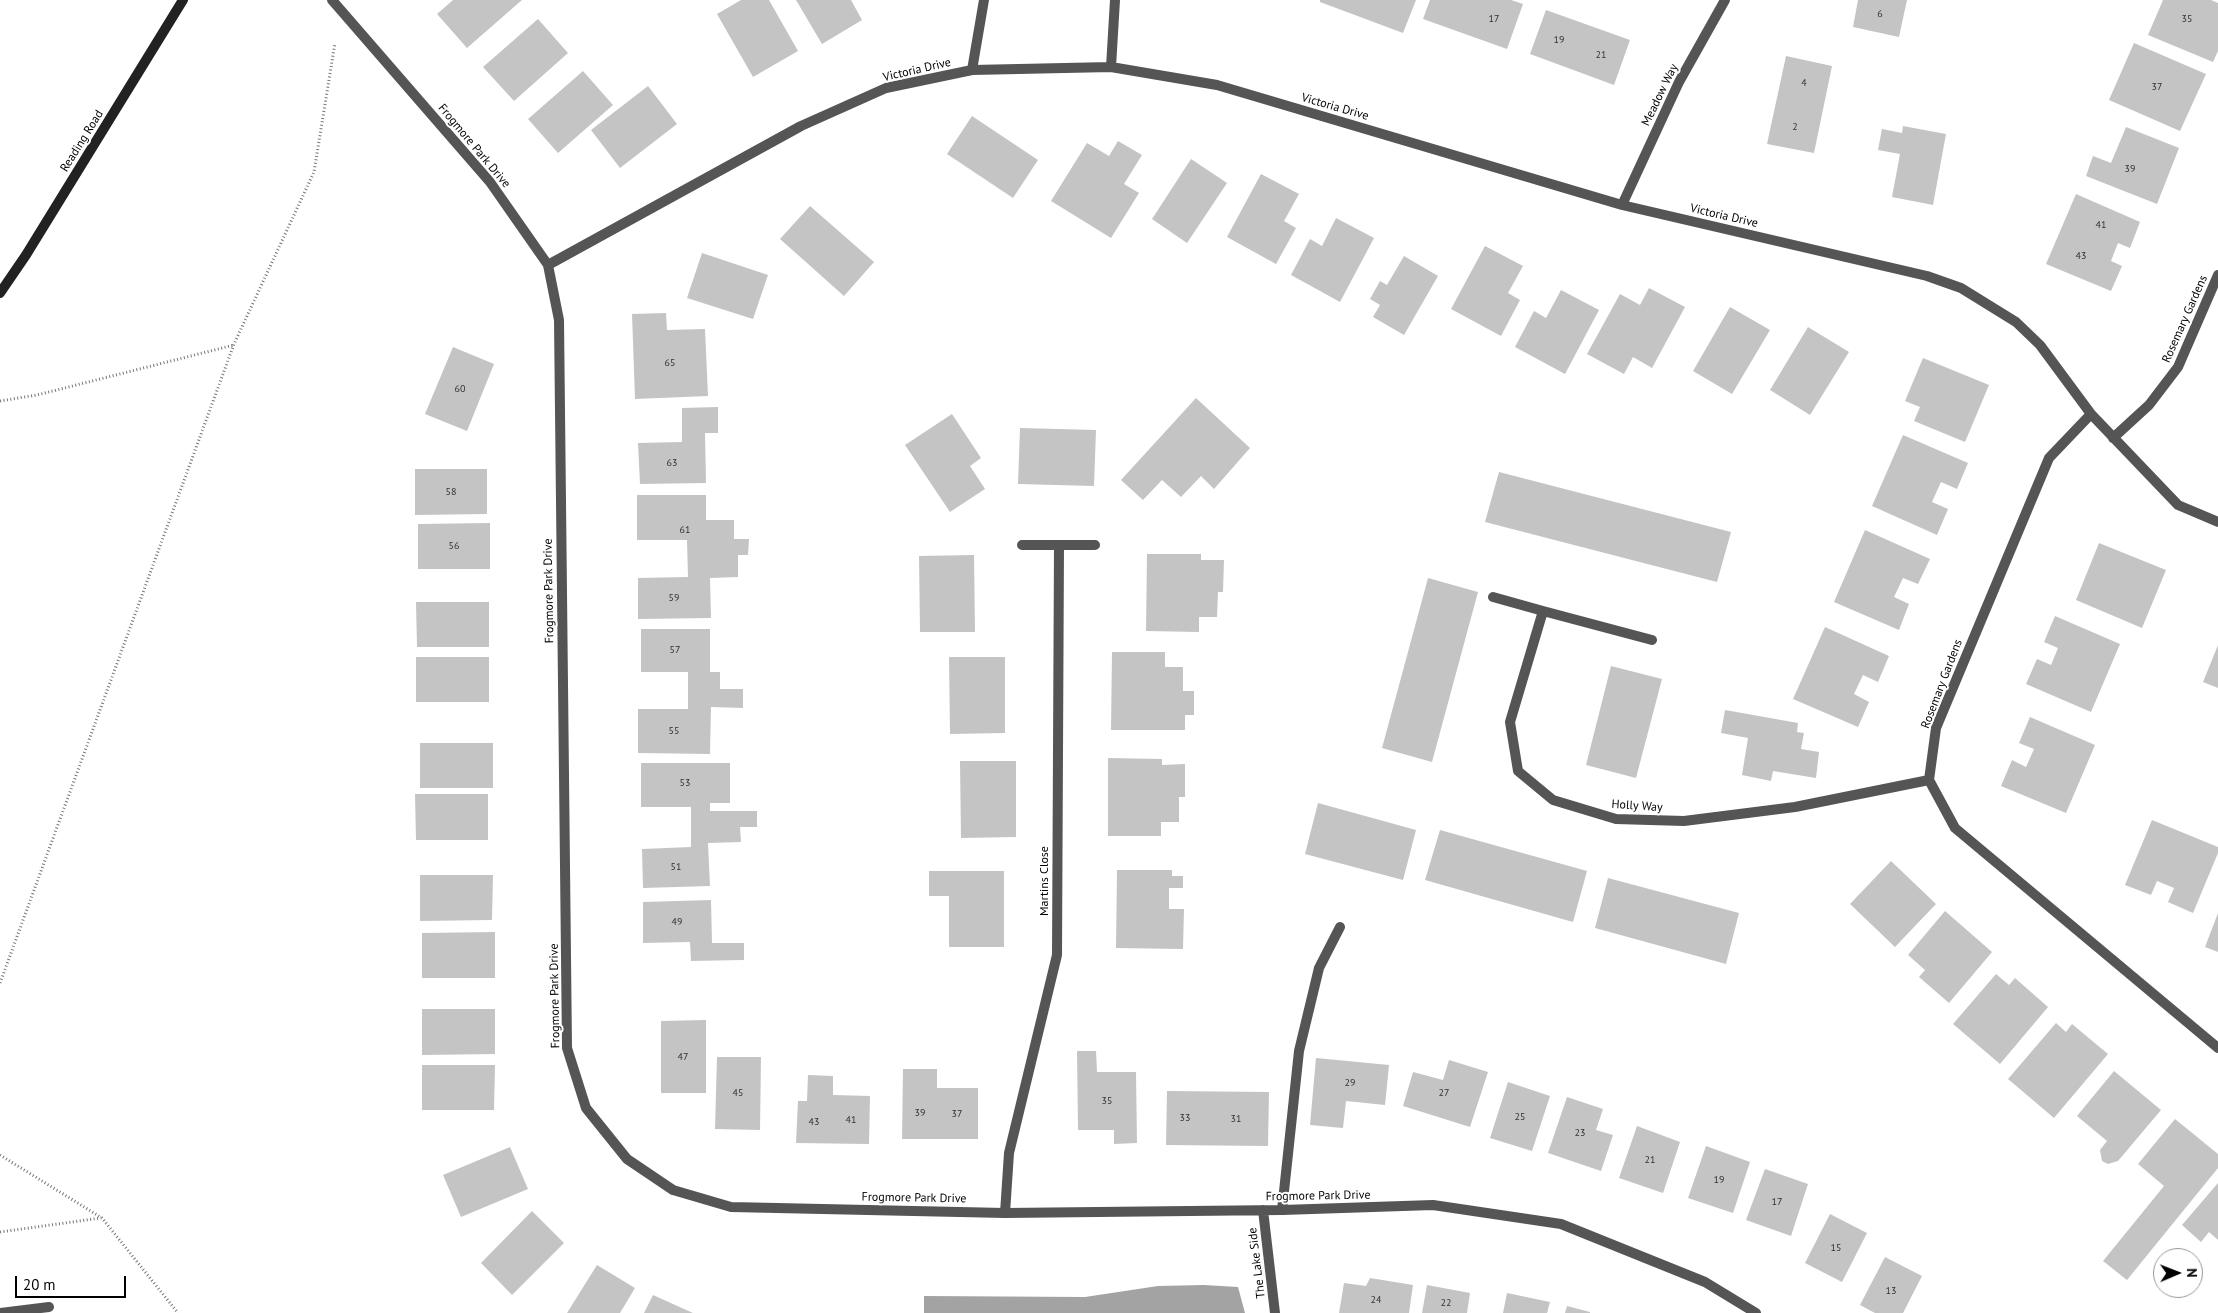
<!DOCTYPE html>
<style>
body{margin:0}
#map{position:relative;width:2218px;height:1313px;overflow:hidden;background:#fff;font-family:"PT Sans",sans-serif}
canvas{display:block}
.north{position:absolute;left:2153px;top:1248px;width:50px;height:50px;box-sizing:border-box;background:#fff;border:1px solid #999;border-radius:50%;rotate:89deg;font-size:14px;font-weight:700;line-height:20px;text-align:center;color:#000}
.north::after{content:'';display:block;margin:auto;width:18px;height:22px;background:#000;clip-path:polygon(50% 0,100% 100%,50% 72%,0 100%)}
.scale{position:absolute;left:15px;top:1276px;width:111px;height:22px;box-sizing:border-box;border:2px solid #000;border-top:0;padding-left:6px;font-size:15px;line-height:18px;white-space:nowrap;color:#000;-webkit-text-stroke:4px #fff;paint-order:stroke}
</style>
<div id="map">
<canvas width="2218" height="1313"></canvas>
<div class="north">N</div>
<div class="scale">20 m</div>
</div>
<script>
const ctx = document.querySelector('canvas').getContext('2d');
ctx.lineJoin = 'round';
function fill(path, color) {
  ctx.fillStyle = color;
  ctx.fill(path, 'evenodd');
}
function poly(rows) {
  const path = new Path2D();
  for (const r of rows) {
    path.moveTo(r[0], r[1]);
    for (let i = 2; i < r.length; i += 2) path.lineTo(r[i], r[i + 1]);
  }
  return path;
}
function strokePath(path, color, width, dash) {
  ctx.strokeStyle = color;
  ctx.lineWidth = width;
  ctx.lineCap = dash ? 'butt' : 'round';
  ctx.setLineDash(dash || []);
  ctx.stroke(path);
}
function label(font, color, halo, rows, align = 'center') {
  ctx.font = font + ' "PT Sans",sans-serif';
  ctx.lineWidth = 4;
  ctx.setLineDash([]);
  ctx.textBaseline = 'middle';
  ctx.strokeStyle = halo;
  ctx.fillStyle = color;
  for (const [text, x, y, turn = 0] of rows) {
    ctx.save();
    ctx.translate(x, y);
    ctx.rotate((+turn || 0) * Math.PI / 180);
    ctx.textAlign = isNaN(turn) ? turn : align;
    if (halo) ctx.strokeText(text, 0, 0);
    ctx.fillText(text, 0, 0);
    ctx.restore();
  }
}
fill(poly([
 [1204,1285,1238,1287,1245,1313,924,1313,924,1296,1085,1297,1158,1286]
]), '#a3a3a3');
fill(poly([
 [453,0,522,0,467,48,437,14],
 [741,0,769,0,798,51,753,77,717,14],
 [796,0,851,0,862,20,822,44],
 [1320,0,1416,0,1403,33,1320,2],
 [1430,0,1511,0,1523,4,1507,49,1423,19],
 [1858,0,1907,0,1899,37,1853,27],
 [2163,0,2211,0,2218,3,2218,51,2213,62,2148,35],
 [1546,10,1630,40,1614,85,1530,54],
 [538,19,568,53,514,101,483,67],
 [2134,43,2206,74,2180,131,2109,100],
 [1786,56,1832,66,1814,153,1767,144],
 [583,71,613,105,558,153,528,119],
 [648,86,677,124,620,168,591,130],
 [972,116,1038,160,1013,198,947,154],
 [1903,126,1946,134,1933,205,1892,197,1900,154,1878,150,1882,129,1902,133],
 [2126,127,2179,148,2157,204,2086,176,2093,156,2111,163],
 [1118,141,1142,155,1124,184,1139,193,1111,238,1051,201,1087,143,1109,156],
 [1191,159,1227,183,1187,243,1152,219],
 [1261,174,1299,194,1284,221,1296,228,1276,264,1227,237],
 [2076,194,2140,222,2130,248,2118,243,2111,261,2122,266,2111,291,2046,264],
 [810,206,874,262,844,296,780,239],
 [1336,218,1374,238,1340,302,1291,275,1310,239,1322,246],
 [1485,246,1523,266,1508,293,1520,300,1501,336,1451,309],
 [702,253,768,275,753,319,687,298],
 [1404,256,1438,276,1404,335,1373,317,1380,305,1370,299,1380,281,1387,285],
 [1649,288,1685,307,1652,368,1633,357,1624,374,1587,354,1620,294,1640,305],
 [1561,290,1599,310,1565,374,1515,347,1534,311,1546,318],
 [1730,307,1770,330,1732,394,1693,371],
 [666,313,667,330,705,329,708,396,635,399,632,314],
 [1808,327,1849,352,1810,415,1770,390],
 [453,347,494,364,467,431,425,414],
 [1923,358,1989,385,1965,442,1914,421,1920,407,1905,401],
 [1196,398,1250,448,1214,489,1201,476,1181,497,1162,480,1143,500,1121,480],
 [718,407,718,433,705,433,706,483,640,484,638,443,682,442,682,408],
 [952,414,981,458,970,466,985,489,950,512,905,445],
 [1020,428,1096,430,1094,486,1018,484],
 [1903,435,1968,463,1957,489,1941,482,1932,502,1948,509,1937,535,1872,506],
 [415,469,487,469,487,514,415,515],
 [1499,472,1731,532,1717,582,1485,522],
 [637,495,706,495,706,520,734,520,734,539,749,539,748,555,738,555,738,577,710,578,711,618,638,619,638,578,688,577,687,540,637,540],
 [490,523,490,569,418,569,418,524],
 [1865,530,1930,559,1918,584,1903,578,1894,597,1909,604,1899,630,1834,602],
 [2099,543,2166,570,2142,628,2076,600],
 [1147,554,1201,554,1201,560,1224,560,1223,592,1218,592,1217,617,1199,617,1199,632,1146,631],
 [974,555,975,632,920,632,919,556],
 [1428,578,1478,592,1432,762,1382,748],
 [416,602,489,602,489,647,417,647],
 [2055,616,2120,644,2091,712,2026,684,2037,659,2051,665,2058,648,2044,642],
 [1825,627,1889,656,1878,682,1863,675,1854,694,1869,702,1858,727,1793,699],
 [641,629,710,629,710,672,720,672,720,689,743,689,743,708,711,707,710,754,638,753,638,709,688,709,688,672,641,672],
 [2218,645,2218,688,2203,682],
 [1112,652,1165,652,1165,667,1183,667,1183,691,1194,691,1194,715,1185,715,1185,730,1111,730],
 [416,657,489,657,489,702,416,702],
 [949,657,1005,657,1005,733,950,734],
 [1611,666,1662,679,1636,778,1586,765],
 [1725,710,1798,723,1797,732,1804,733,1801,749,1819,752,1816,778,1773,771,1771,781,1742,775,1748,738,1721,733],
 [2030,717,2095,745,2066,813,2001,786,2012,760,2026,767,2034,749,2019,743],
 [420,743,493,743,493,788,420,788],
 [1108,758,1162,759,1162,765,1185,764,1185,797,1179,797,1179,822,1161,822,1161,836,1108,836],
 [960,761,1016,761,1016,837,961,838],
 [641,763,730,763,730,803,710,803,710,811,757,811,757,827,740,827,741,842,708,843,710,886,643,888,642,849,691,847,691,807,641,807],
 [415,794,488,794,488,840,416,840],
 [1318,803,1416,830,1403,880,1305,854],
 [2152,820,2218,847,2218,853,2193,913,2168,902,2174,888,2157,881,2151,895,2125,885],
 [1440,830,1587,871,1573,922,1425,880],
 [1891,861,1936,904,1895,947,1850,904],
 [1117,870,1172,870,1172,876,1183,876,1183,888,1169,888,1169,909,1184,909,1183,949,1116,948],
 [929,871,1004,871,1004,947,949,947,949,896,929,896],
 [420,875,493,875,492,920,420,921],
 [1608,878,1739,913,1726,964,1595,928],
 [711,900,712,943,744,943,744,960,691,961,690,942,643,943,643,902],
 [1945,911,1992,952,1949,1003,1919,977,1925,970,1908,955],
 [2218,913,2218,952,2205,947],
 [495,932,495,978,422,978,422,933],
 [1996,974,2009,985,2015,978,2048,1007,2000,1064,1953,1024],
 [422,1009,495,1009,495,1054,422,1055],
 [706,1020,706,1093,661,1093,661,1021],
 [2056,1023,2066,1032,2072,1024,2108,1054,2054,1118,2008,1079],
 [1077,1051,1096,1051,1097,1072,1136,1072,1137,1143,1114,1144,1114,1130,1078,1130],
 [717,1057,761,1057,760,1130,715,1129],
 [1316,1058,1389,1065,1385,1105,1346,1101,1343,1128,1310,1125],
 [1449,1060,1488,1072,1470,1127,1403,1106,1413,1072,1443,1080],
 [422,1065,495,1065,494,1110,422,1110],
 [903,1069,937,1069,937,1088,978,1088,978,1139,902,1139],
 [2114,1071,2161,1110,2118,1161,2108,1164,2102,1161,2100,1150,2107,1141,2077,1116],
 [808,1075,833,1076,833,1095,870,1096,869,1144,796,1143,798,1101,807,1101],
 [1508,1082,1550,1096,1532,1151,1490,1138],
 [1167,1091,1269,1092,1268,1146,1166,1145],
 [1567,1097,1603,1109,1596,1130,1613,1135,1601,1171,1548,1153],
 [2175,1119,2218,1154,2218,1168,2127,1280,2103,1261,2164,1186,2138,1164],
 [1637,1126,1680,1142,1663,1193,1619,1178],
 [1706,1146,1750,1162,1733,1213,1688,1198],
 [510,1147,528,1189,461,1217,443,1175],
 [1765,1169,1808,1184,1791,1236,1746,1220],
 [2218,1183,2218,1240,2209,1232,2201,1242,2182,1225],
 [532,1211,564,1243,512,1295,481,1263],
 [1830,1214,1867,1233,1842,1282,1805,1263],
 [1885,1257,1922,1276,1903,1313,1875,1313,1860,1305],
 [597,1265,635,1288,620,1313,567,1313],
 [1370,1278,1413,1285,1409,1313,1339,1313,1344,1283,1366,1286],
 [1427,1285,1470,1293,1467,1313,1422,1313],
 [1507,1293,1550,1302,1547,1313,1503,1313],
 [653,1295,693,1313,644,1313],
 [1567,1306,1590,1312,1590,1313,1565,1313]
]), '#c4c4c4');
strokePath(poly([
 [0,401,37,395,234,345],
 [0,983,234,344,314,172,335,43],
 [0,1155,102,1218,178,1313],
 [0,1232,101,1218]
]), '#777', 3, [1, 2.5]);
strokePath(poly([
 [1282,1210,1299,1051,1319,968,1340,927],
 [0,1313,49,1307]
]), '#555', 10);
strokePath(poly([
 [332,0,490,182,548,265,559,320,567,1048,586,1108,627,1159,673,1190,731,1207,1005,1213,1282,1210,1433,1205,1561,1224,1705,1282,1756,1313],
 [1111,67,1115,0],
 [972,70,984,0],
 [1622,205,1679,82,1725,0],
 [548,265,801,126,886,88,972,70,1111,67,1217,85,1622,205,1927,276,1961,288,2016,322,2040,345,2091,414],
 [2113,438,2149,405,2178,367,2218,275],
 [2218,522,2178,505,2091,414,2049,458,1936,728,1929,780,1955,828,2218,1048],
 [1059,545,1095,545],
 [1493,597,1543,611],
 [1652,640,1543,611,1510,722,1518,771,1553,800,1616,819,1684,821,1795,807,1929,780],
 [1263,1210,1275,1313],
 [1005,1213,1009,1153,1057,955,1059,545,1022,545]
]), '#555', 10);
strokePath(poly([
 [0,293,26,255,183,0]
]), '#222', 10);
label('10px', '#313131', null, [
 ["6",1880,14],
 ["17",1494,19],
 ["35",2187,19],
 ["19",1559,40],
 ["21",1601,55],
 ["4",1804,83],
 ["37",2157,87],
 ["2",1795,127],
 ["39",2130,169],
 ["41",2101,225],
 ["43",2081,256],
 ["65",670,363],
 ["60",460,389],
 ["63",672,463],
 ["58",451,492],
 ["61",685,530],
 ["56",454,546],
 ["59",674,598],
 ["57",675,650],
 ["55",674,731],
 ["53",685,783],
 ["51",676,867],
 ["49",677,922],
 ["47",683,1057],
 ["29",1350,1083],
 ["45",738,1093],
 ["27",1444,1093],
 ["35",1107,1101],
 ["39",920,1113],
 ["37",957,1114],
 ["25",1520,1117],
 ["33",1185,1118],
 ["31",1236,1119],
 ["41",851,1120],
 ["43",814,1122],
 ["23",1580,1133],
 ["21",1650,1160],
 ["19",1719,1180],
 ["17",1777,1202],
 ["15",1836,1248],
 ["13",1891,1291],
 ["24",1376,1300],
 ["22",1446,1303]
]);
label('12px', '#000', '#fff', [
 ["Victoria Drive",917,70,-13],
 ["Meadow Way",1660,95,-64],
 ["Victoria Drive",1335,107,16],
 ["Reading Road",82,141,-58],
 ["Frogmore Park Drive",474,146,50],
 ["Victoria Drive",1724,216,13],
 ["Rosemary Gardens",2185,319,-66],
 ["Frogmore Park Drive",549,591,-91],
 ["Rosemary Gardens",1942,684,-69],
 ["Holly Way",1637,806,4],
 ["Martins Close",1045,881,-90],
 ["Frogmore Park Drive",555,996,-91],
 ["Frogmore Park Drive",1318,1196,-1],
 ["Frogmore Park Drive",914,1198,1],
 ["The Lake Side",1257,1263,-97]
]);
</script>
